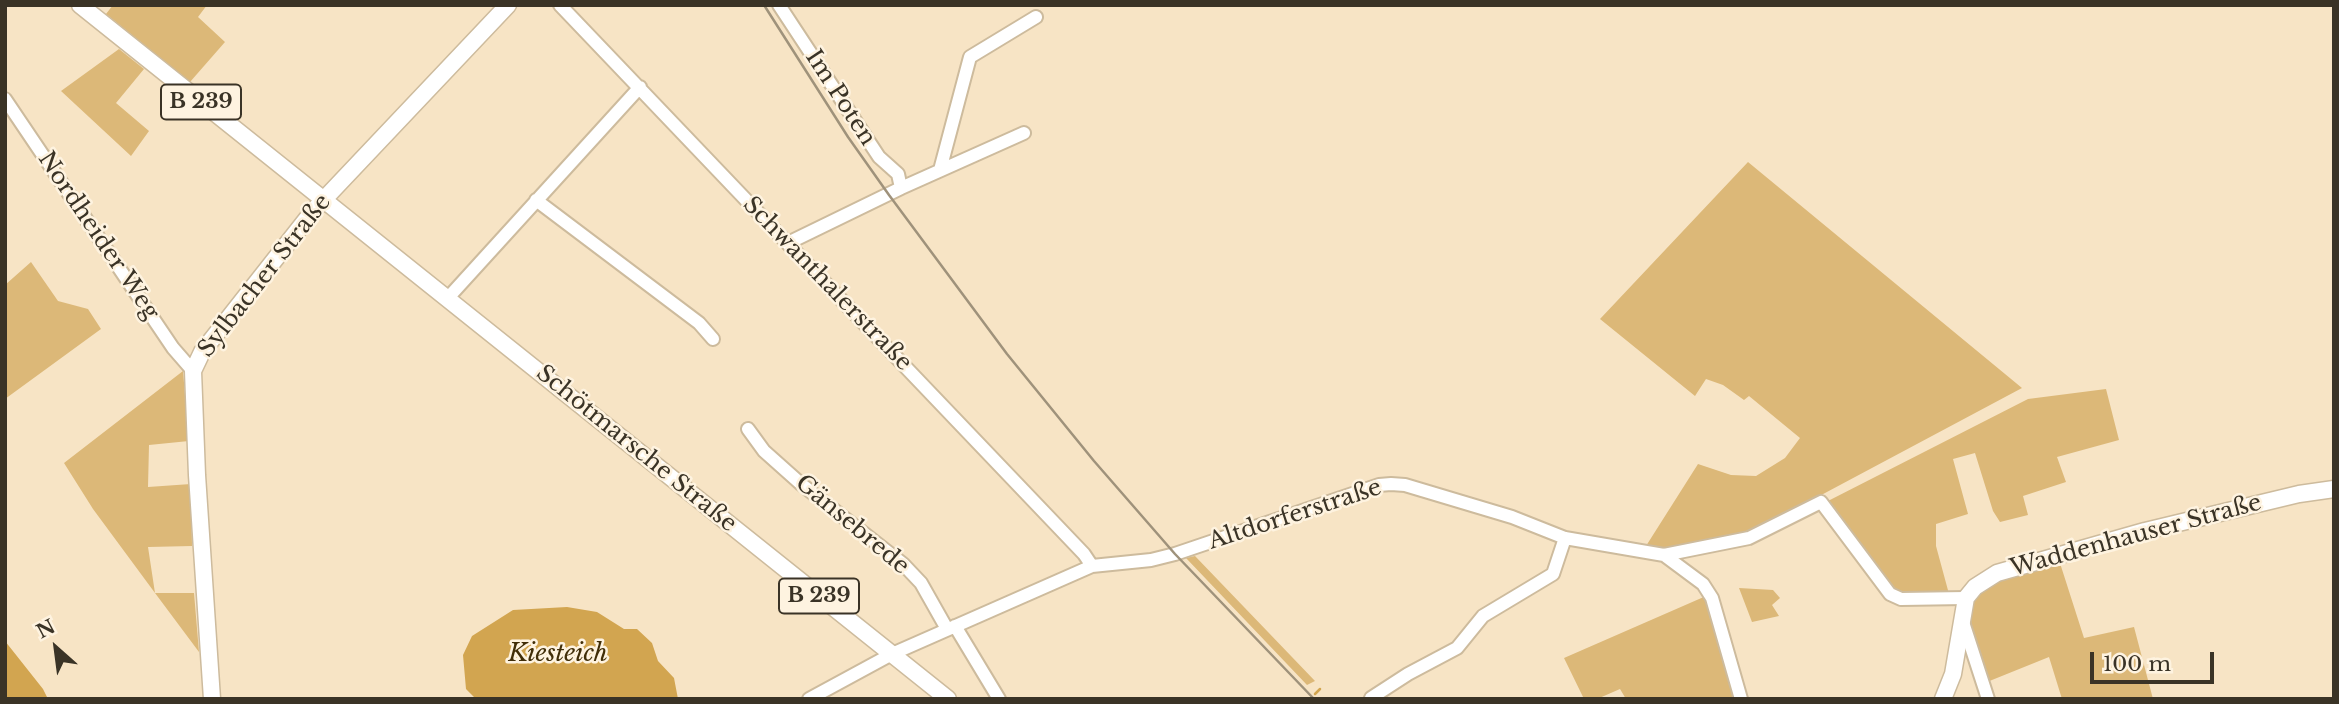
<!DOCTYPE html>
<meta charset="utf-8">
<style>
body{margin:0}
#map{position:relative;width:2339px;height:704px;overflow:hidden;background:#f7e4c5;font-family:"Libre Baskerville",serif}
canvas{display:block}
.frame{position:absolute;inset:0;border:7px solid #3a3326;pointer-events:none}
.north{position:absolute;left:21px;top:613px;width:70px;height:70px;-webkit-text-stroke:5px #fef3e0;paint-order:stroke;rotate:332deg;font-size:19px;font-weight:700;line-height:28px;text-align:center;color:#3a3326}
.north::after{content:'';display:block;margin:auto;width:24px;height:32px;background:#3a3326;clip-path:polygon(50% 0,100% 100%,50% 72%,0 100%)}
.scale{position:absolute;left:2090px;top:652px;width:124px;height:32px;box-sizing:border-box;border:4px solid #3a3326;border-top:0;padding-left:9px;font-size:21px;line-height:24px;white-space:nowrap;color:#3a3326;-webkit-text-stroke:5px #fef3e0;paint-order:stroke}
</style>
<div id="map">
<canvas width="2339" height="704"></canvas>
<div class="frame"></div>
<div class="north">N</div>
<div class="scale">100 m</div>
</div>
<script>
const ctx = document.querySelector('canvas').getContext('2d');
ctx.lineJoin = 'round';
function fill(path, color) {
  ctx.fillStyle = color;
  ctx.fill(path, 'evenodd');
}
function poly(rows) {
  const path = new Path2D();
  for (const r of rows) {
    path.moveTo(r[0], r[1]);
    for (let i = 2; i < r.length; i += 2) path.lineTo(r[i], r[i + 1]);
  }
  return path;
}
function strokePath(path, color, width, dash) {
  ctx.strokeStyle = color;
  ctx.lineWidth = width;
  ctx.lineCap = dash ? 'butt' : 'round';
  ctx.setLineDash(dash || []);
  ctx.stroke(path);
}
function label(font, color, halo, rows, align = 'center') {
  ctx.font = font + ' "Libre Baskerville",serif';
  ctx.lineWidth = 5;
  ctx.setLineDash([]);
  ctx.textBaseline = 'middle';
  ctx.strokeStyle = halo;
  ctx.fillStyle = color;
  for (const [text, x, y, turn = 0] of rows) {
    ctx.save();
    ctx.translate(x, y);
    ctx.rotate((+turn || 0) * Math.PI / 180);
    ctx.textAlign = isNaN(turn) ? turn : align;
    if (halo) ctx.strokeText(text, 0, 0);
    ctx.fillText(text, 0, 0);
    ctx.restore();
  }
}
fill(poly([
 [113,5,207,5,198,17,225,42,190,82,106,14],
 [119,49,144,69,116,103,149,131,131,156,61,91],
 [1748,162,2022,388,1750,533,1658,549,1646,546,1698,464,1731,475,1756,476,1785,458,1800,438,1749,396,1744,400,1723,385,1706,379,1695,396,1600,319],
 [31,262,58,301,88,309,101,329,5,399,5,285],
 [183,371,189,441,149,445,148,487,191,484,192,546,148,547,155,593,194,593,199,652,155,593,93,509,64,463],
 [2106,389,2119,440,2057,457,2066,482,2023,496,2028,515,2000,522,1993,511,1975,453,1953,459,1968,514,1936,524,1936,546,1949,594,1902,595,1892,591,1826,502,2028,399],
 [1195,556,1268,632,1315,681,1307,685,1186,558],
 [2059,560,2084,638,2134,627,2153,699,2062,699,2049,657,1987,682,1968,622,1969,601,1998,577],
 [1739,588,1773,590,1780,598,1772,605,1779,616,1752,622],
 [1706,596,1734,699,1626,699,1620,689,1597,699,1584,699,1564,658]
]), '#dcb878');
fill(poly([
 [567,607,597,612,624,629,637,629,652,643,658,661,674,678,678,699,476,699,466,689,463,655,472,636,513,610],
 [5,641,43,689,48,699,5,699]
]), '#d2a550');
strokePath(poly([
 [1315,694,1320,689]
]), '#d2a550', 2.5);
const minor = poly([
 [560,5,1084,554,1092,566],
 [779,5,879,157,898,174,901,188],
 [5,99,173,348,193,371],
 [940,170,970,57,1036,17],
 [536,200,699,323,713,339],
 [788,243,901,188,1024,133],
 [447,299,640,87],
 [748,429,764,451,801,484,903,564,921,583,947,629],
 [1664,555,1749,538,1821,502,1890,594,1901,599,1966,598],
 [1963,622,1988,699],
 [955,626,999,699],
 [1371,698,1408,674,1457,648,1483,616,1553,574,1565,538],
 [809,699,892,654,1092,566,1151,560,1175,554,1379,485,1391,484,1405,485,1512,517,1565,538,1664,555,1703,584,1712,598,1741,699]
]);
const major = poly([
 [80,5,948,699],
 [212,699,197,475,193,371,202,352,313,211,508,5],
 [1943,699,1953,674,1966,598,1975,587,1997,573,2145,531,2299,494,2334,489]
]);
strokePath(minor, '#cdbb9d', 16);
strokePath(major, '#cdbb9d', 19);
strokePath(minor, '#fff', 12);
strokePath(major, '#fff', 16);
strokePath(poly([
 [764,5,848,137,889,195,1007,354,1094,461,1175,554,1314,699]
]), '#9f927b', 2.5);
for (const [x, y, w] of [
 [201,102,80],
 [819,596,80]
]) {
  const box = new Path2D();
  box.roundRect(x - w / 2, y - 17.5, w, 35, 5);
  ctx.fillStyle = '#fef3e0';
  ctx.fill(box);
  strokePath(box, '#3a3326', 2);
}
label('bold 21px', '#3a3326', null, [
 ["B 239",201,102],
 ["B 239",819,596]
]);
label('23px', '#3a3326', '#fef3e0', [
 ["Im Poten",840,98,57],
 ["Nordheider Weg",98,236,56],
 ["Sylbacher Straße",265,276,-52],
 ["Schwanthalerstraße",827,284,46],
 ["Schötmarsche Straße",636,449,39],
 ["Altdorferstraße",1295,515,-18],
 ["Gänsebrede",852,525,40],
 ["Waddenhauser Straße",2136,536,-15]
]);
label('italic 24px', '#412e08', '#fef3e0', [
 ["Kiesteich",558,654]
]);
</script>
